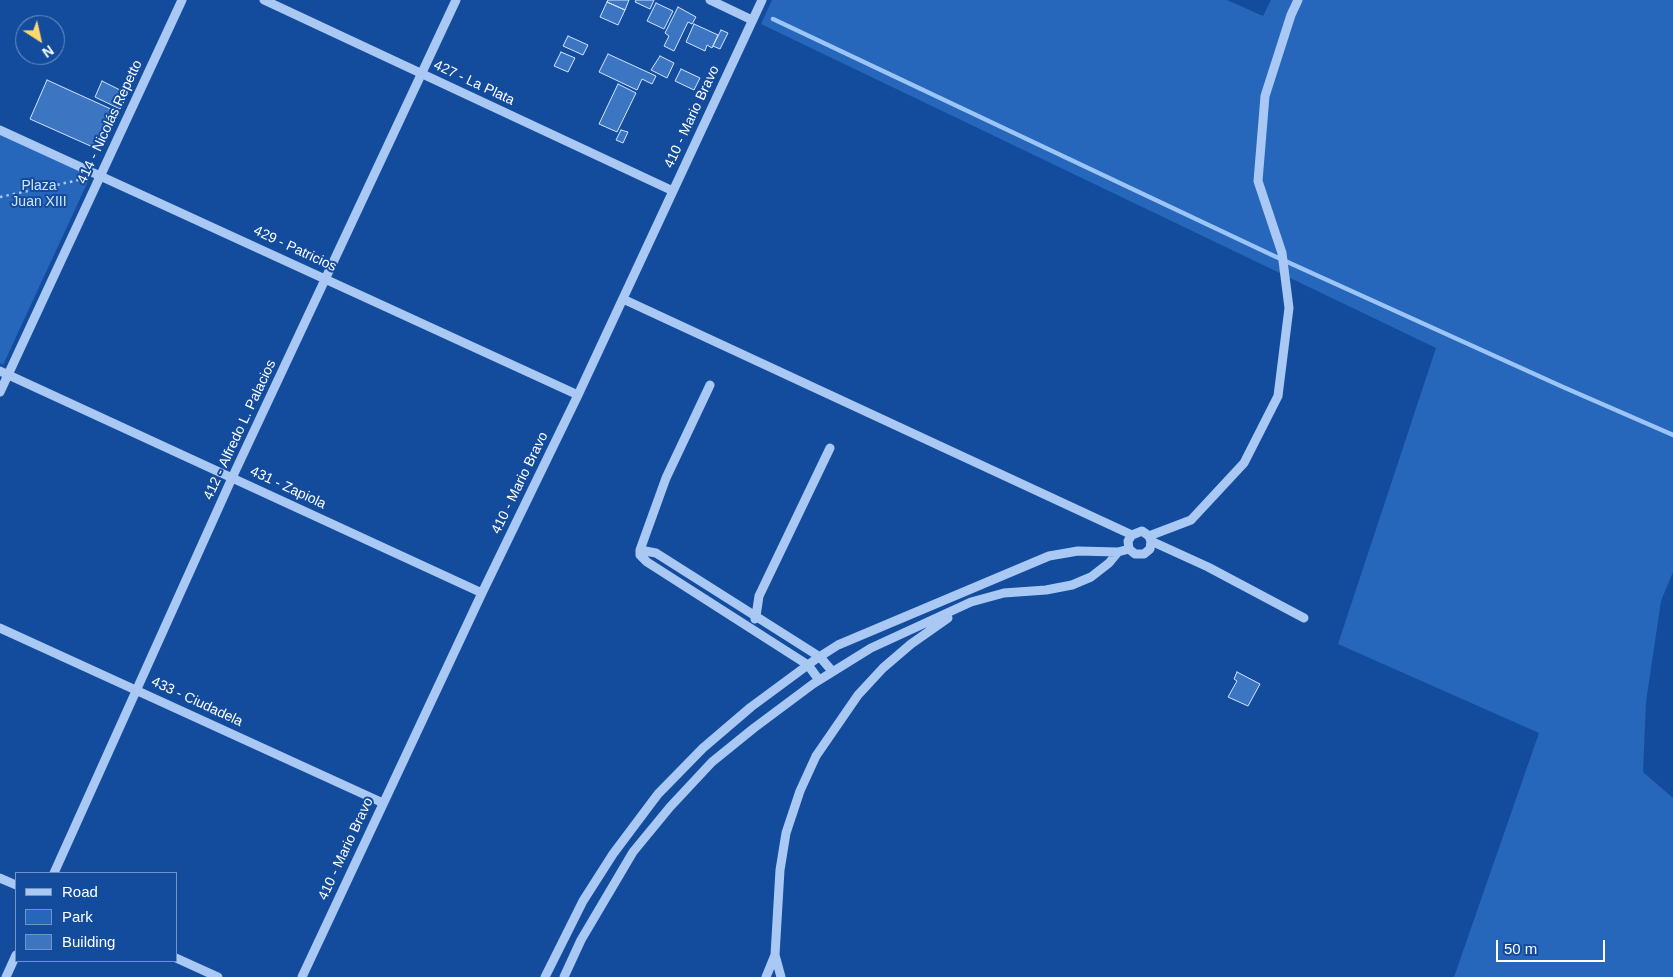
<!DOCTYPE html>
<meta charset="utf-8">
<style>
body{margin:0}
#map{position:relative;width:1673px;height:977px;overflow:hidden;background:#134c9d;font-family:Arial,sans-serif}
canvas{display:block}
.legend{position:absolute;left:15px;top:872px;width:162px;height:90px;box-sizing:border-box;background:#134c9d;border:1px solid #7194c4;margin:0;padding:6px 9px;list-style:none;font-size:15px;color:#fff}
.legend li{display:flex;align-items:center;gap:10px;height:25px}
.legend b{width:25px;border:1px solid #7194c4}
.north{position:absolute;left:15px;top:15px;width:50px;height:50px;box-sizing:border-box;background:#134c9d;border:1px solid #7194c4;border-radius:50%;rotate:145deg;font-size:14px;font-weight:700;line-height:20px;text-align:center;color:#fff}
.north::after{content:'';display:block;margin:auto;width:18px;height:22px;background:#ffd86c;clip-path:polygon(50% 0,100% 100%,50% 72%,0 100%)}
.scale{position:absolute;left:1496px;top:940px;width:109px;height:22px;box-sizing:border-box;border:2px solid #fff;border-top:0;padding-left:6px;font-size:15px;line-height:18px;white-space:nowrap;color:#fff;-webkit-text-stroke:4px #134c9d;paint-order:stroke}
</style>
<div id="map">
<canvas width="1673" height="977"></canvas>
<ul class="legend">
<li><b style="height:6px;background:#a9c9f4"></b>Road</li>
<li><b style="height:14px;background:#2666bb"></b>Park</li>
<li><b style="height:14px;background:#3c76c3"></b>Building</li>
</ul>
<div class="north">N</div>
<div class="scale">50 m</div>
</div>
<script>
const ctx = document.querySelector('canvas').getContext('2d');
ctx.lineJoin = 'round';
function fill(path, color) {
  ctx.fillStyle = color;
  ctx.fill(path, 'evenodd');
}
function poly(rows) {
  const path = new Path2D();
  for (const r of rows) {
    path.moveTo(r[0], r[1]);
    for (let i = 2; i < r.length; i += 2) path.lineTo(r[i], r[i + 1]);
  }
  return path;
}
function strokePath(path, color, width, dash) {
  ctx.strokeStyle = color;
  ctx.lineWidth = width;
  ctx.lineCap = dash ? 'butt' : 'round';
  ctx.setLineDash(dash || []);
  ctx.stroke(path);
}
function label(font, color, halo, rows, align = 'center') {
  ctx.font = font + ' Arial,sans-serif';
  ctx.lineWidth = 4;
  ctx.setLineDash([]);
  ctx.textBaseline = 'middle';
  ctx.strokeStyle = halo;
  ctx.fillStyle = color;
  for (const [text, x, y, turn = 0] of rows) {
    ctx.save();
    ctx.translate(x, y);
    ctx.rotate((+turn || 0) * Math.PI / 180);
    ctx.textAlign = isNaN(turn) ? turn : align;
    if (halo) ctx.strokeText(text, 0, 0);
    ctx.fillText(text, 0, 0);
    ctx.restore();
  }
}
fill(poly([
 [772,0,1227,0,1263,16,1271,0,1673,0,1673,572,1661,601,1646,702,1643,772,1673,798,1673,977,1454,977,1539,733,1338,644,1436,348,761,24],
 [0,134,91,175,3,365,0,363]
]), '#2666bb');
strokePath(poly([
 [773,19,1272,255,1563,387,1673,435]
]), '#9bc4f7', 4.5);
const building = poly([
 [608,0,629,0,625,10,607,2,608,0],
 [636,0,654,0,650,9,635,2,636,0],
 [607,2,625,10,618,25,600,17,607,2],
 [656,3,673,11,664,29,647,21,656,3],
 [678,7,696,17,692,24,688,22,674,51,664,46,669,36,665,33,678,7],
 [694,24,718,35,712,48,707,45,705,51,686,42,694,24],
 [721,30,728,33,720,49,713,46,721,30],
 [568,36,588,45,583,55,563,46,568,36],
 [561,52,575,58,568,72,554,66,561,52],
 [608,54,656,76,652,84,642,79,637,90,599,72,608,54],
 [660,56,674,63,667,78,651,70,660,56],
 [681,69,700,78,694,90,675,81,681,69],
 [47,80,113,110,95,148,30,119,47,80],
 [102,81,128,94,120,109,95,97,102,81],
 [618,84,636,93,617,132,599,124,618,84],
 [621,130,628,132,623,143,616,140,621,130],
 [1237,672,1260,684,1248,706,1228,697,1237,681,1234,679,1237,672]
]);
fill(building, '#3c76c3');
strokePath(building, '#d2e4fd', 1);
strokePath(poly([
 [0,197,79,180]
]), '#a9c9f4', 2.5, [2.5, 4]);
strokePath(poly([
 [264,0,673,191],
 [710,0,752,20],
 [0,130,578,395],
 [623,299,1132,535],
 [0,371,482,593],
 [710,385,666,478,640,550,640,555,647,562,808,665,819,680],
 [0,392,182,0],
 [1149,536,1191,520,1244,463,1278,396,1289,308,1282,253,1258,181,1265,96,1291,15,1298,0],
 [1151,541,1150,549,1144,554,1135,554,1129,549,1128,541,1132,535,1142,531,1149,536,1151,541,1208,567,1304,618],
 [640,550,656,553,820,657,832,671],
 [755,619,756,616,759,596,830,448],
 [0,628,383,803],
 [54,873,232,478,456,0],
 [0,878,16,885],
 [775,955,781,977],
 [176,958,218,977],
 [6,977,16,955],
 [302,977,482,593,578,395,762,0],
 [545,977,583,901,613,854,658,794,703,748,751,707,816,659,838,645,1049,556,1078,551,1118,552,1129,549],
 [564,977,581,940,633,852,670,807,712,762,754,728,813,684,871,648,971,602,1004,593,1046,590,1072,585,1091,577,1109,563,1118,552],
 [766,977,775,955,780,870,786,833,800,791,816,756,858,695,883,668,911,644,948,618]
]), '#a9c9f4', 9);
label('14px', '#fff', '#134c9d', [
 ["427 - La Plata",474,83,25],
 ["410 - Mario Bravo",692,117,-65],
 ["414 - Nicolás Repetto",110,122,-65],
 ["429 - Patricios",295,249,25],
 ["412 - Alfredo L. Palacios",240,430,-65],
 ["410 - Mario Bravo",520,483,-64],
 ["431 - Zapiola",288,488,25],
 ["433 - Ciudadela",197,702,25],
 ["410 - Mario Bravo",346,849,-65]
]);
label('14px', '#d2e4fd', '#134c9d', [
 ["Plaza",39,186],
 ["Juan XIII",39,202]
]);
</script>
